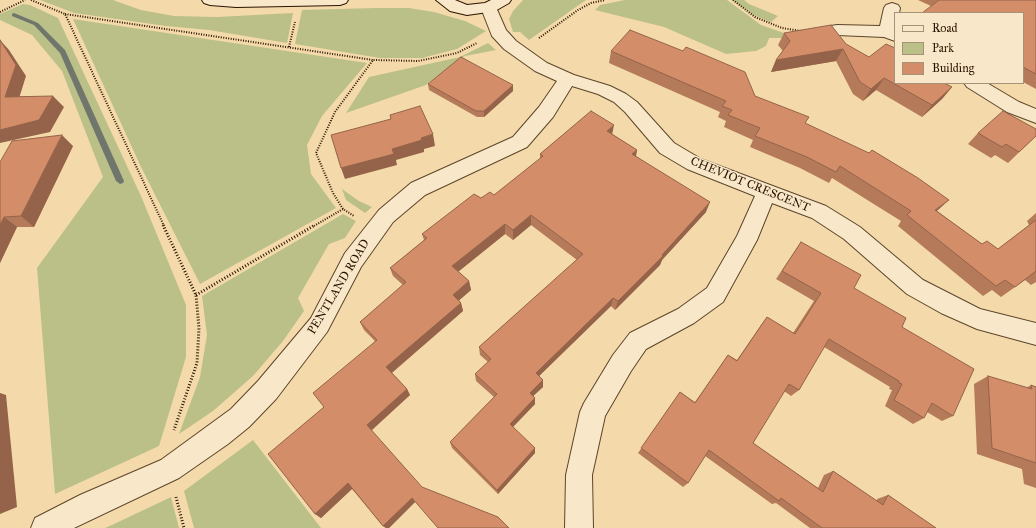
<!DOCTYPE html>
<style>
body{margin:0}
#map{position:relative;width:1036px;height:528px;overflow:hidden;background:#f4daaa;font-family:"IM FELL Great Primer",serif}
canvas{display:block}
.legend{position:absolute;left:894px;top:12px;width:130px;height:72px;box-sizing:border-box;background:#f8e7c8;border:1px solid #a69278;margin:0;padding:5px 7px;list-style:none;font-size:12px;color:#2a1300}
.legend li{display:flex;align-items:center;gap:8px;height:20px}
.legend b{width:20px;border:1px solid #a69278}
</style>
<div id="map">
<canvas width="1036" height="528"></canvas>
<ul class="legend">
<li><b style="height:5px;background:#f8e7c8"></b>Road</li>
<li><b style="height:11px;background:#bbc088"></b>Park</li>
<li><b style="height:11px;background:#d38e69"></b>Building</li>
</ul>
</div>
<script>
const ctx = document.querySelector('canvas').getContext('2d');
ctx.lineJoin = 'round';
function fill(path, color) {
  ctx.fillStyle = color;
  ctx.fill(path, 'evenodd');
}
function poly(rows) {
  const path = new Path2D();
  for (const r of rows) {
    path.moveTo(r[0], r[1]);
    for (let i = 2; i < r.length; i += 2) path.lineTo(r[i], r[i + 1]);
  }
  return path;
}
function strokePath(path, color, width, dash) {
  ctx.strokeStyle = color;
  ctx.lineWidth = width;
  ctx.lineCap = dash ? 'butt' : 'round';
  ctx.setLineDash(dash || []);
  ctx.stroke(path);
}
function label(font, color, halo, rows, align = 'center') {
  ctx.font = font + ' "IM FELL Great Primer",serif';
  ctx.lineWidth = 3;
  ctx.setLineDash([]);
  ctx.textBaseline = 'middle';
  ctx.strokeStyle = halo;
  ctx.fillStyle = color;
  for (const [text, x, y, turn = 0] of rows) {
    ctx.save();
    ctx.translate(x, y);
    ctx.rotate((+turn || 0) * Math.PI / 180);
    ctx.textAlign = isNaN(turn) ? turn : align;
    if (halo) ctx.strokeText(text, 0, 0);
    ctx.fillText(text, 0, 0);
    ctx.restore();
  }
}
fill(poly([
 [40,0,113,0,141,10,174,16,217,17,293,13,287,43,209,30,166,26,74,13],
 [523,0,586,0,529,40,520,32,513,32,509,19,513,11],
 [625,0,727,0,761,25,784,33,789,38,769,38,766,46,756,51,726,54,664,27,595,10,600,5],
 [733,0,744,0,749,4,778,16,771,22,753,15],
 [23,4,30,5,58,18,141,196,186,305,186,357,159,446,55,494,37,268,103,177,62,71,32,35,0,20,0,14],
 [376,8,409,8,434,12,465,21,486,31,457,49,422,58,380,58,295,44,302,10],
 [73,19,367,63,322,116,307,145,311,174,336,208,200,284,141,167],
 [488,43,496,50,465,56,426,85,346,113,369,77,460,57],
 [342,189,359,201,372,207,365,213,346,200],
 [343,214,356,221,345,238,329,244,298,298,304,311,283,341,253,376,213,411,179,434,200,377,207,335,202,296],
 [253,440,321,528,194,528,184,491],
 [171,497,179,528,105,528,112,525]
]), '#bbc088');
fill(poly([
 [14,13,38,23,65,50,124,181,123,183,120,184,116,181,60,53,34,25,12,16,12,14,14,13]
]), '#70766b');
const street = poly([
 [489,3,495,5,506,30,516,41,547,63,574,75,610,86,626,94,637,102,674,143,701,159,826,206,860,227,923,280,980,309,1036,323,1036,345,977,329,941,313,907,294,844,239,812,218,772,203,757,240,723,302,694,323,646,349,631,371,605,416,592,475,593,528,565,528,566,475,580,412,584,403,613,355,630,333,678,309,707,288,737,236,755,196,687,169,660,153,625,112,614,102,598,94,572,86,553,117,527,147,425,195,393,222,361,267,327,332,276,399,249,427,228,444,179,478,74,528,31,528,35,518,80,495,161,460,231,409,258,381,311,318,345,253,379,210,411,183,513,137,539,107,557,81,535,71,504,49,492,36,481,8,483,5,489,3],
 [892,3,898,5,900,8,899,13,895,13,895,41,884,37,837,35,831,34,829,30,831,26,837,25,880,26,884,8,886,5,892,3],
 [964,83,987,83,1019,102,1036,109,1036,123,1007,112,967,87,964,83]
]);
const secondary = poly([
 [202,0,348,0,346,3,340,5,236,7,210,5,204,3,202,0],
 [436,0,455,0,467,5,485,3,491,0,511,0,509,3,495,11,467,15,450,11,436,0]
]);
strokePath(street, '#5c452a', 2);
strokePath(secondary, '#2a1300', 2);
strokePath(poly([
 [31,0,65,14,164,226],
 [733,0,755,17,782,28,801,31],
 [0,12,25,0],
 [65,14,373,60],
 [539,38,578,10,591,3,605,0],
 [289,47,295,22],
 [343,209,333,193,316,153,335,112,373,60,418,61,457,53,477,43],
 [314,226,343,209,354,216]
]), '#2a1300', 2, [1, 1.5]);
strokePath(poly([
 [163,225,196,295,199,328,197,363,174,430],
 [196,295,315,225],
 [176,497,184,528]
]), '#2a1300', 3, [1, 2]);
fill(street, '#f8e7c8');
fill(secondary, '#f8e7c8');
fill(poly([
 [918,0,1036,0,1036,89,1023,82,1023,13,931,6],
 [784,33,846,44,895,83,952,87,942,99,922,117,876,90,863,101,853,94,836,61,771,72,776,60,783,51,778,45],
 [611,51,755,96,805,123,937,211,982,244,998,249,1029,225,1027,221,1036,213,1036,282,1031,285,1025,280,1001,297,992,290,983,296,898,226,901,221,832,178,829,183,800,168,750,147,753,140,724,127,726,121,718,117,720,112,609,63],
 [428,84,513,91,484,117,477,117,429,90],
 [978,133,1036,136,1008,163,995,155,991,158,968,144],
 [612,134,637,150,636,156,706,212,662,260,660,265,615,310,611,306,539,376,543,387,533,396,535,404,513,427,535,453,498,494,452,448,450,442,494,397,476,381,475,374,488,362,480,355,479,347,577,260,531,225,513,240,505,234,458,272,469,281,471,290,459,300,461,303,463,311,392,373,407,389,410,395,371,430,415,502,389,528,386,528,383,526,352,489,321,518,315,514,324,407,375,341,364,330,360,322,403,285,393,276,390,268,424,240,422,234,481,198,494,195,540,159,540,154],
 [73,146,34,227,17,227,0,263,0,162],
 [801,242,854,288,902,327,953,416,942,421,927,412,924,418,913,424,885,406,892,390,889,389,890,387,824,347,799,390,791,396,784,391,753,443,818,488,824,475,833,471,877,501,877,499,888,495,936,528,810,528,776,503,772,504,705,456,688,483,683,487,638,453,680,392,695,402,728,355,737,360,761,325,767,317,793,333,814,301,776,279],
 [988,376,1026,388,1031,385,1036,387,1036,488,1024,484,1022,469,977,454,974,384]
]), '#b57a5a');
fill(poly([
 [0,40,9,50,26,76,16,108,5,97],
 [843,49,836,61,771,72,776,60],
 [884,78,876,90,863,101,871,89],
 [513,85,513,91,484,117,484,111],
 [952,87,942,99,922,117,932,105],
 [53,96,64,107,50,132,0,143,0,130],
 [614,125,612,135,607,131],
 [433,134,435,146,424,149,424,152,396,160,397,165,345,179,341,168,421,138],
 [62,135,73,146,34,227,21,216],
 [637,150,635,160,632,154],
 [949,200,938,210,925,221,935,210],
 [710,202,706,212,662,260,660,265,615,310,618,301],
 [531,215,531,225,513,240,513,230],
 [4,217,17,227,0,263,0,225],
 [505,224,505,234,454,275,452,266],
 [469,281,471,290,455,304,453,295],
 [613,298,611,306,535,380,536,373],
 [461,303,463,311,390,374,386,367],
 [543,380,543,387,530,399,530,393],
 [407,389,410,395,371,431,367,425],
 [0,393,6,395,17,507,0,514],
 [535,398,535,404,510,430,510,424],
 [535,448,535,453,498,494,497,490],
 [348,483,353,488,321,518,315,514],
 [412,498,415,502,389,528,386,528,383,526]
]), '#94634a');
const building = poly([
 [939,0,1036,0,1036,74,1023,67,1023,13,922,13,939,0],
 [831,25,846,44,869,57,886,44,895,48,895,83,944,83,952,87,932,105,884,78,871,89,860,82,843,49,776,60,790,41,784,33,831,25],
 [630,30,683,51,686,47,745,72,755,96,809,117,805,123,869,153,872,150,918,178,949,200,935,210,982,244,987,241,998,249,1036,220,1036,271,1015,287,1005,280,996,286,907,215,911,211,840,166,836,172,807,157,755,136,760,128,728,115,732,110,722,106,726,101,611,51,630,30],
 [0,40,16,65,5,97,53,96,39,120,0,130,0,40],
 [461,57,513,85,484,111,476,111,428,84,461,57],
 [420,106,433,134,421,138,422,140,392,149,394,154,341,168,331,135,391,119,390,115,420,106],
 [591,111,614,125,607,131,637,150,632,154,710,202,662,255,663,256,618,301,613,298,536,373,543,380,530,393,535,398,510,424,535,448,497,490,450,442,497,394,475,374,491,359,479,347,583,254,531,215,513,230,505,224,452,266,469,281,453,295,461,303,386,367,407,389,367,425,422,487,498,517,509,528,438,528,412,498,383,526,348,483,315,514,268,454,324,407,313,393,377,340,360,322,406,282,390,268,427,238,422,234,474,194,481,198,490,192,494,195,543,156,540,154,591,111],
 [1003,111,1036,129,1036,136,1019,152,1006,144,1002,147,978,133,1003,111],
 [62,135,21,216,4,217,0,225,0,162,12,141,62,135],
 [801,242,861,275,854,288,906,318,902,327,974,369,953,416,932,403,924,418,894,400,902,384,899,383,899,381,829,339,799,390,789,384,753,443,823,492,833,471,883,505,888,495,936,528,822,528,781,498,779,501,709,450,688,483,641,448,680,392,695,403,728,355,737,361,767,317,795,334,821,293,782,271,801,242],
 [988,376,1032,389,1031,385,1036,387,1036,463,992,448,988,376]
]);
fill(building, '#d38e69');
strokePath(building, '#94634a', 1);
label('12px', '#2a1300', '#f8e7c8', [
 ["CHEVIOT CRESCENT",750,185,22],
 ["PENTLAND ROAD",339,287,-59]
]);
</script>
